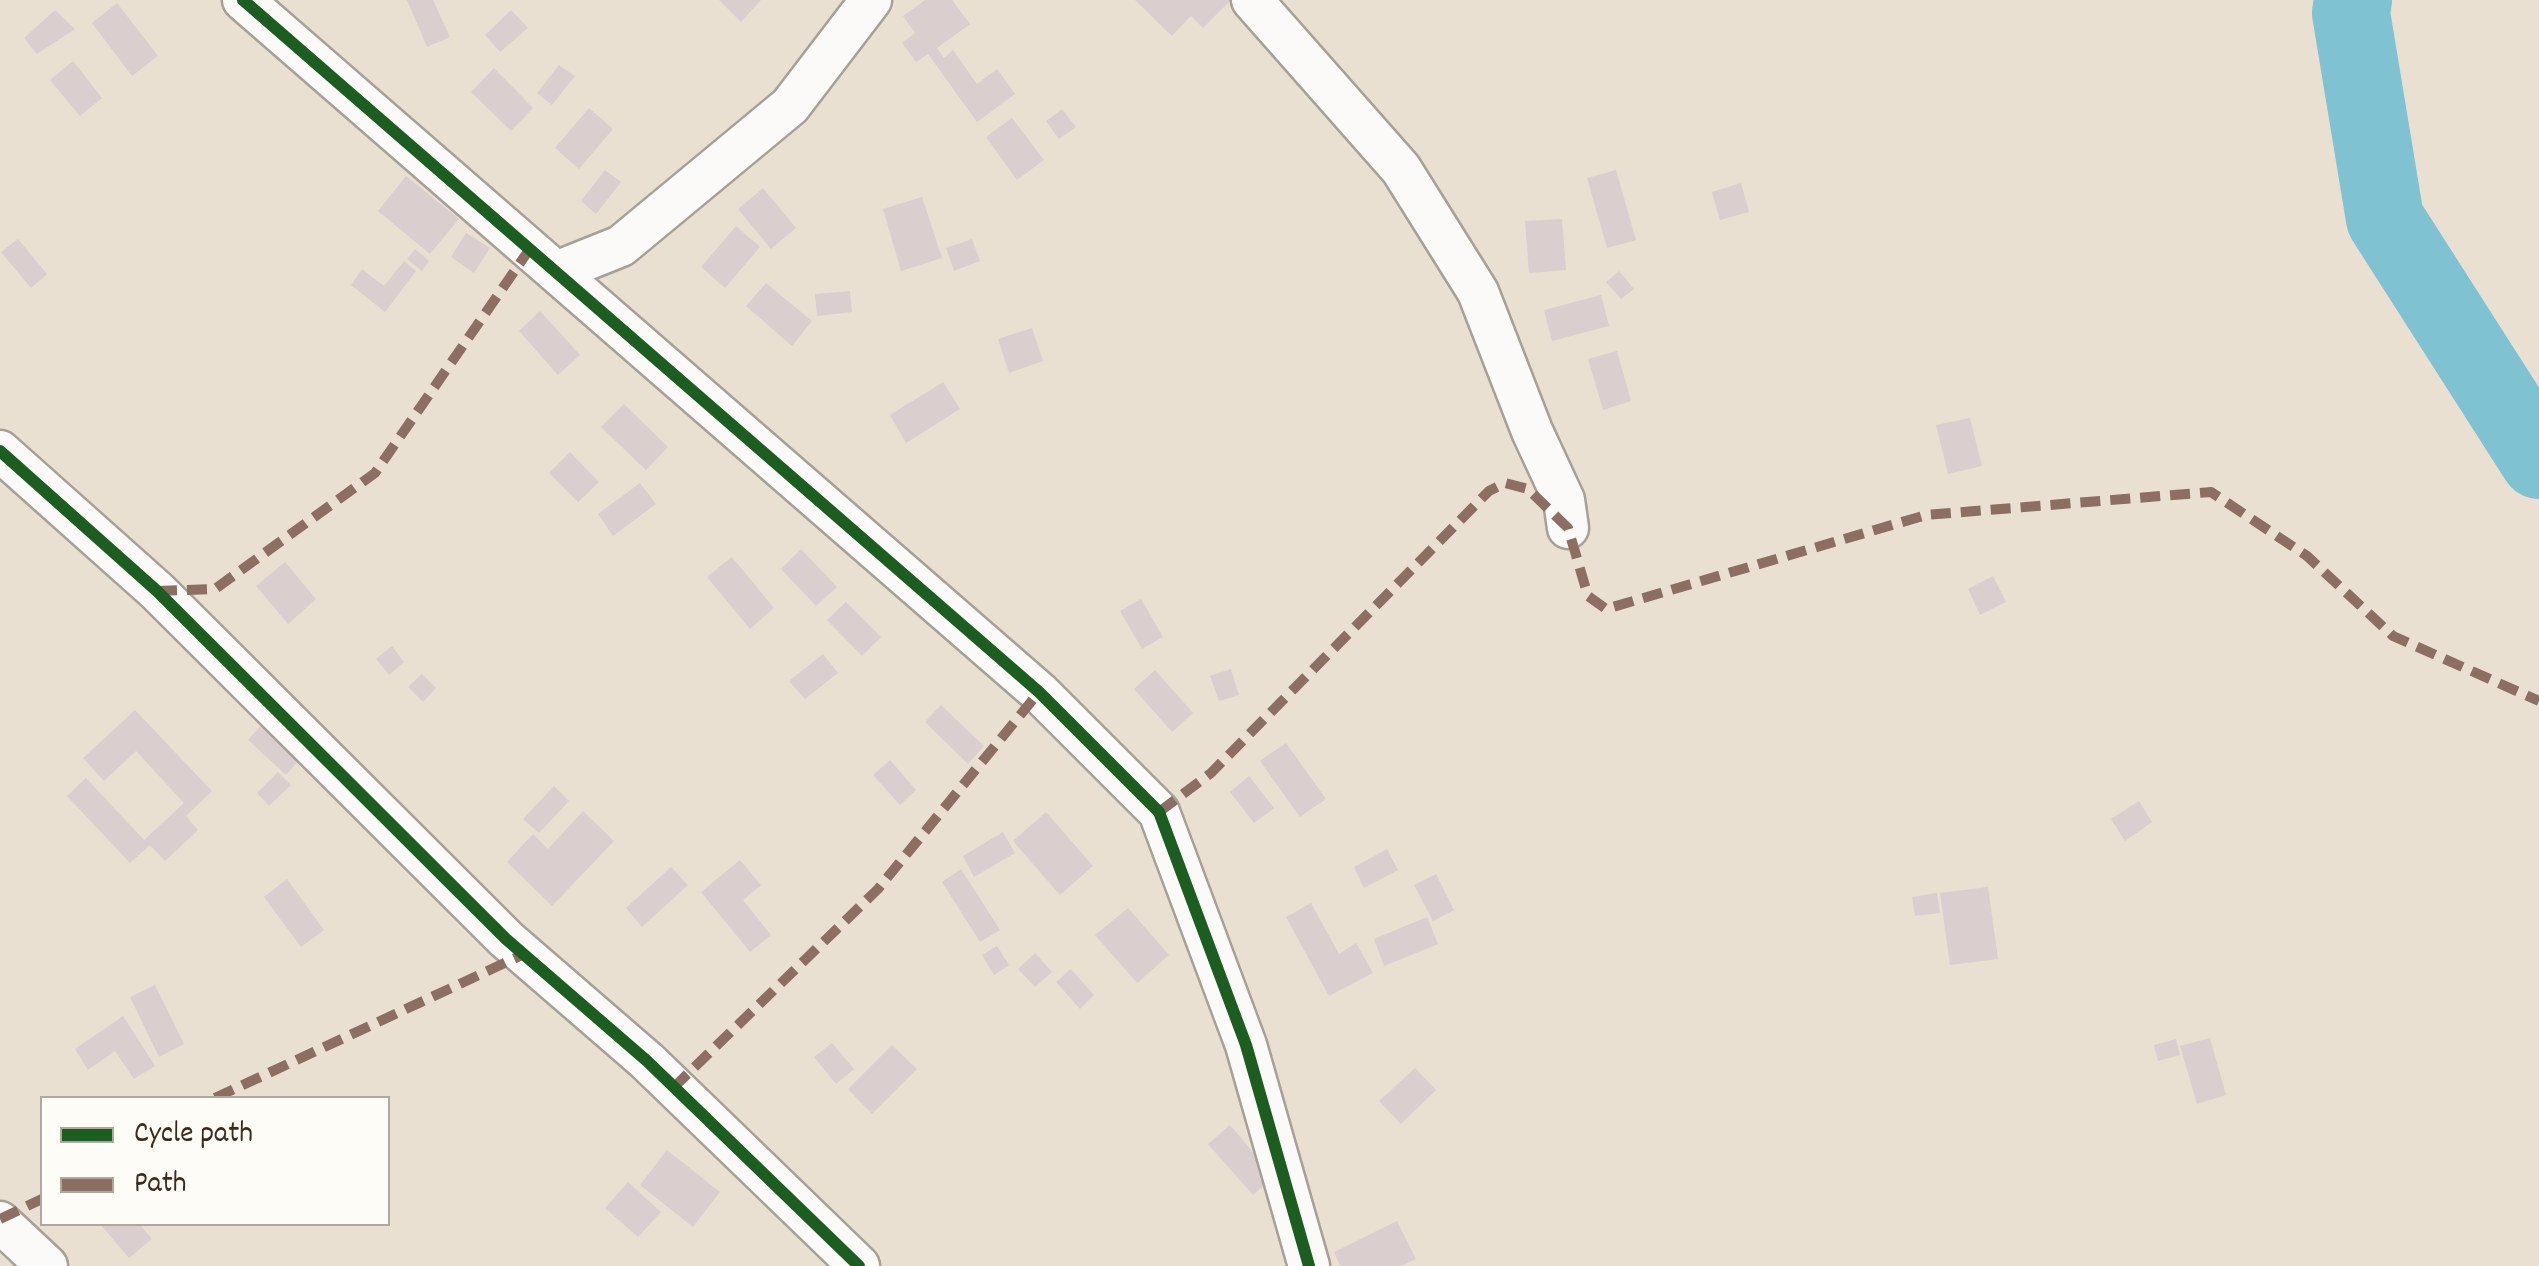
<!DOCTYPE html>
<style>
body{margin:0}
#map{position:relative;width:2539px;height:1266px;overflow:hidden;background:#e9e0d2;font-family:Dekko,sans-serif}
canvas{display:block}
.legend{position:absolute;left:40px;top:1096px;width:350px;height:130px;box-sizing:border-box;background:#fdfcf7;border:2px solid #afa8a0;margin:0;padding:12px 18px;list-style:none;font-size:30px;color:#3b2a1e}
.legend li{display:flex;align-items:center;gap:20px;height:50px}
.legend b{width:50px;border:2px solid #afa8a0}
</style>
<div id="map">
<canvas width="2539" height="1266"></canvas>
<ul class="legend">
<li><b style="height:12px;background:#1b5e20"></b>Cycle path</li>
<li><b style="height:12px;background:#8d6e63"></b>Path</li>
</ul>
</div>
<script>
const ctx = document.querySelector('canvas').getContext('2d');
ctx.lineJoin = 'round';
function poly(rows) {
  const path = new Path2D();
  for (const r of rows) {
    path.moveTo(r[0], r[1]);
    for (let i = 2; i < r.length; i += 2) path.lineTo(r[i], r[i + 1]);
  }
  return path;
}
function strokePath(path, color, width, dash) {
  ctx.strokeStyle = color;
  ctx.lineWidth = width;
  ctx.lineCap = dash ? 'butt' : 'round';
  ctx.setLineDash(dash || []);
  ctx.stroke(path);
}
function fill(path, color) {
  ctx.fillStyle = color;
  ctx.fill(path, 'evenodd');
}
strokePath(poly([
 [2353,0,2351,13,2385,219,2539,460]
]), '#7fc2d1', 78);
fill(poly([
 [407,0,433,0,450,37,427,47],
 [719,0,761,0,741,22],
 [925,0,952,0,970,24,937,48,944,58,953,50,977,84,997,69,1015,94,977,122,928,54,916,62,902,43,915,33,903,16],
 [1135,0,1231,0,1203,28,1191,16,1172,36],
 [117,3,158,56,132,76,92,23],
 [55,10,75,29,37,54,24,38],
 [511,10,528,28,500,52,485,35],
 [73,61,102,98,80,116,50,80],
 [559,65,575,76,552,105,537,93],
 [494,68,533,108,511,131,471,92],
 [589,108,613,129,579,169,555,148],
 [1062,109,1076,127,1059,139,1046,121],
 [1012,118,1044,160,1017,180,986,137],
 [605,170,621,182,596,214,581,201],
 [1616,170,1636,240,1607,248,1587,178],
 [406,176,459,219,430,254,378,211],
 [1741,183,1749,212,1720,220,1712,192],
 [763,188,796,228,771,249,738,209],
 [922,197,942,258,901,271,883,209],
 [1562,219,1566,270,1529,273,1525,221],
 [736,226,760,247,725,288,701,267],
 [466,233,490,248,474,273,451,257],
 [18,239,47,274,31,288,1,252],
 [972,239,980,261,954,271,946,248],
 [415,249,429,261,422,271,407,259],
 [404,261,416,271,385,312,351,285,362,269,384,286],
 [1619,271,1634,289,1621,299,1606,282],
 [766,283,812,321,792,346,746,306],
 [850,291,852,312,817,316,815,294],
 [1601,295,1609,326,1552,341,1544,310],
 [540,311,580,355,558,375,519,331],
 [1032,328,1043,361,1009,373,998,339],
 [1617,351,1631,401,1603,410,1588,359],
 [943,382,960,409,906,443,890,415],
 [624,404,668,447,646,470,601,427],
 [1970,418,1982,466,1948,474,1936,425],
 [570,452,599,482,578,502,549,473],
 [640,483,656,504,613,536,598,514],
 [801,549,837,587,816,606,781,569],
 [732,557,774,608,750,629,707,577],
 [285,562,316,599,288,624,256,586],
 [1993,576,2006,602,1980,615,1968,589],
 [1141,599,1163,637,1142,649,1120,611],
 [846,602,881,637,862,656,827,620],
 [392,646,404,662,389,675,376,659],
 [823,654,838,673,805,699,789,681],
 [1231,669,1239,695,1219,701,1210,676],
 [1155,670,1193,713,1172,732,1134,689],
 [422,674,436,688,423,702,408,687],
 [941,705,984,746,968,764,925,722],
 [135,710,212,791,186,816,198,830,165,861,150,845,130,863,67,796,86,778,144,840,184,803,136,751,104,781,83,758],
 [263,723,301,758,286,775,248,740],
 [1286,743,1326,799,1300,817,1260,761],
 [890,760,916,790,900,805,873,775],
 [278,772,291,785,269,806,257,793],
 [1249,776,1274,808,1254,823,1230,792],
 [554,786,569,801,539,833,523,819],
 [2139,801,2152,822,2125,841,2111,819],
 [583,811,614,841,552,906,507,862,533,834,548,849],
 [1046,812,1093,866,1060,895,1013,841],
 [1003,832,1015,853,974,877,963,856],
 [1387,849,1398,870,1364,888,1354,867],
 [740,860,761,885,743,900,771,935,750,952,701,892],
 [671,867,688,885,642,927,626,908],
 [961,869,1000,930,980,942,942,882],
 [1436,874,1454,910,1433,921,1414,885],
 [287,879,324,930,301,947,264,897],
 [1988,887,1998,959,1950,965,1940,893],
 [1937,893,1940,913,1915,916,1912,897],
 [1311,903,1339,954,1356,943,1373,973,1329,996,1286,917],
 [1128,908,1169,955,1137,983,1095,935],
 [1427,917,1438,944,1384,966,1374,939],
 [997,946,1009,965,994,975,982,955],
 [1035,953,1052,972,1035,987,1018,969],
 [1071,969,1094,995,1080,1009,1056,982],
 [155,985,184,1044,159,1057,130,997],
 [123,1016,155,1066,134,1079,115,1051,88,1070,75,1049],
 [2210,1038,2226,1095,2197,1104,2180,1046],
 [2176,1039,2180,1055,2158,1061,2154,1045],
 [832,1043,854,1069,836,1084,814,1057],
 [892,1045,917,1069,872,1114,848,1089],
 [1415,1068,1436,1090,1401,1124,1379,1101],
 [1230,1125,1274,1177,1253,1195,1208,1144],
 [667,1150,720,1192,693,1227,640,1185],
 [628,1182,661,1212,638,1237,605,1208],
 [1397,1221,1416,1259,1401,1266,1340,1266,1334,1252],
 [100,1224,139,1224,152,1239,129,1258]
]), '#dacecf');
const minor = poly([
 [243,0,1039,692,1159,812,1246,1045,1309,1266],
 [1252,0,1401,169,1478,292,1532,431,1564,500,1568,528],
 [556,272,621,246,790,106,871,0],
 [0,451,157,591,506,939,647,1061,859,1266],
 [0,1222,47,1266]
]);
strokePath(minor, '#a6a096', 45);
strokePath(minor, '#fcfaf8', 40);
strokePath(poly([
 [157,591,215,589,375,473,529,250],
 [1159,812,1211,773,1489,491,1505,483,1528,489,1568,528,1588,596,1606,609,1926,515,2211,492,2307,556,2393,636,2539,701],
 [673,1088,878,889,1039,692],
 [215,1098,524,954],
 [0,1219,42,1199]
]), '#8d6e63', 10, [20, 10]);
strokePath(poly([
 [243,0,1039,692,1159,812,1246,1045,1309,1266],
 [0,451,157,591,506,939,647,1061,859,1266]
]), '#1b5e20', 12);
</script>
